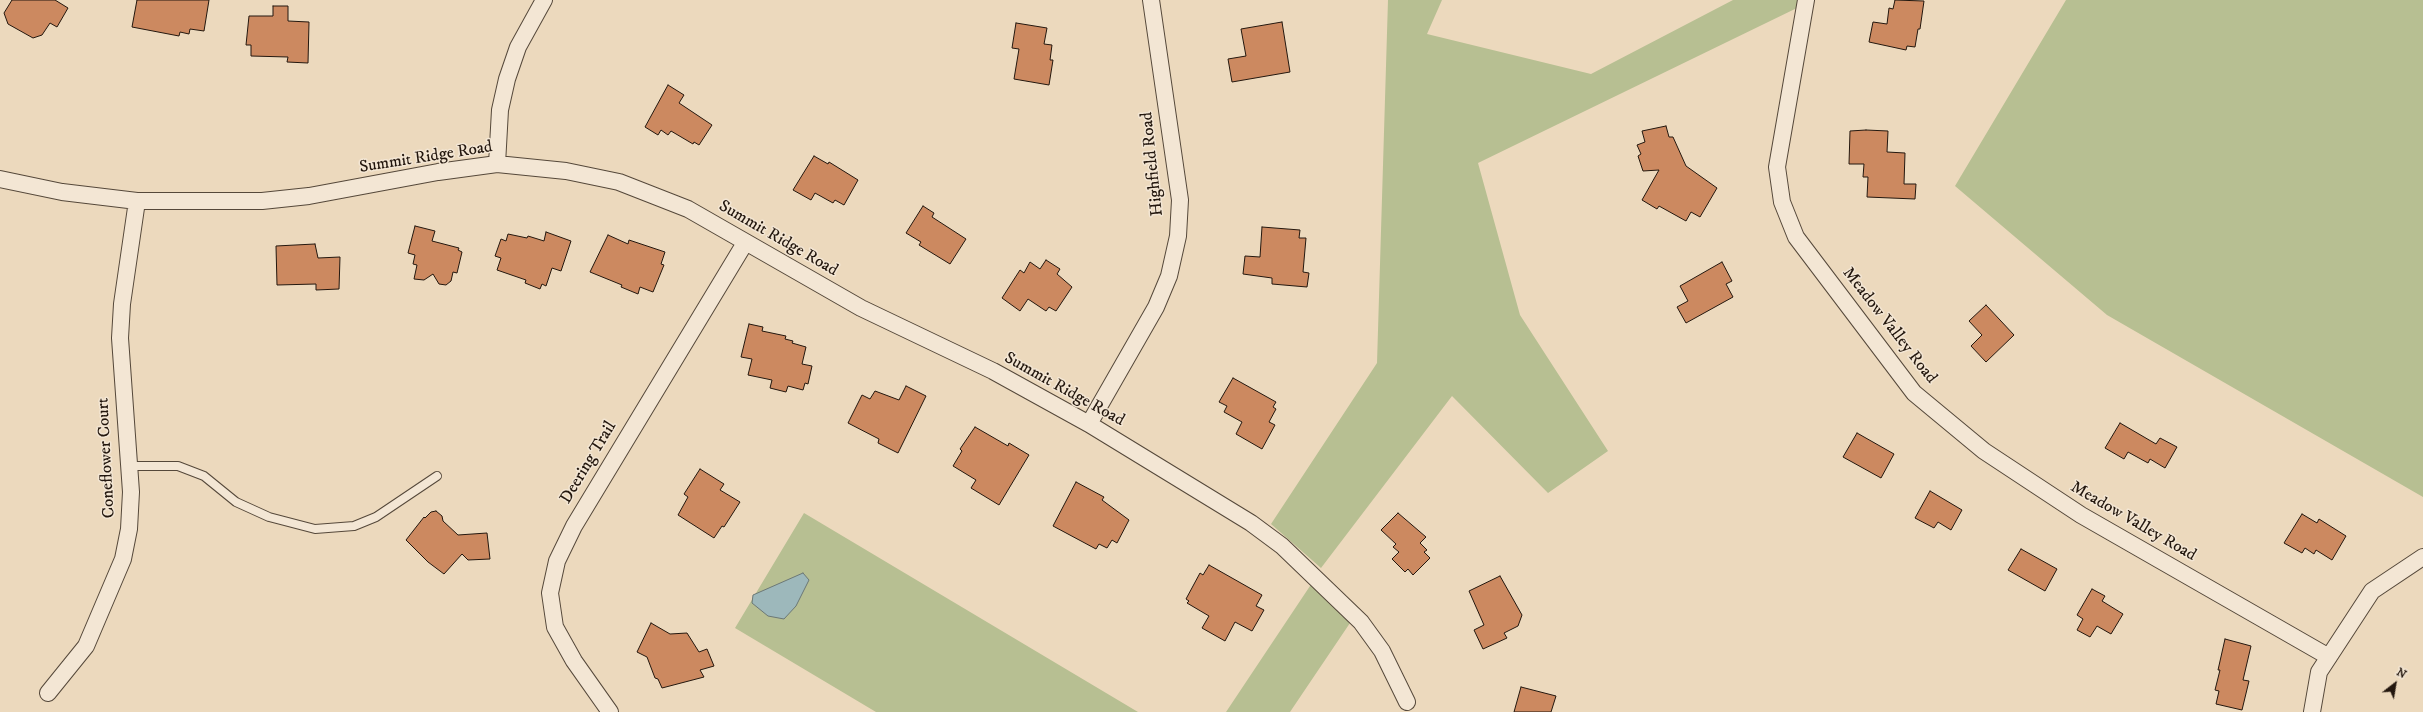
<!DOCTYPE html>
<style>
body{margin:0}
#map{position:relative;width:2423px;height:712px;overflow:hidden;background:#ecd9bd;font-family:"IM FELL DW Pica",serif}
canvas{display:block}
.north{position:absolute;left:2375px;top:664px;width:40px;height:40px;-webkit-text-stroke:3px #f3e6d4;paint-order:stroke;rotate:31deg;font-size:11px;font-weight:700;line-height:16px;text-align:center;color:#23170e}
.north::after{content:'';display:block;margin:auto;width:14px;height:18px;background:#23170e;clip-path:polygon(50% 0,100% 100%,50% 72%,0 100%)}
</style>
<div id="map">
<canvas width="2423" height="712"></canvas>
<div class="north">N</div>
</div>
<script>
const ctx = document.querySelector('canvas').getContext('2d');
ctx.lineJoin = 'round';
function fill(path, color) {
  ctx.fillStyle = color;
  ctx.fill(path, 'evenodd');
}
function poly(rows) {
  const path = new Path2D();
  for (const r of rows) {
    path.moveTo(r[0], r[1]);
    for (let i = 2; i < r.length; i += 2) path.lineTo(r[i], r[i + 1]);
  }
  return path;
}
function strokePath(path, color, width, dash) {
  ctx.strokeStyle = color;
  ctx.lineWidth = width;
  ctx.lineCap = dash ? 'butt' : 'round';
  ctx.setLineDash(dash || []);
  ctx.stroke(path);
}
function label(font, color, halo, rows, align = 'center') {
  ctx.font = font + ' "IM FELL DW Pica",serif';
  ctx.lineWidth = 3;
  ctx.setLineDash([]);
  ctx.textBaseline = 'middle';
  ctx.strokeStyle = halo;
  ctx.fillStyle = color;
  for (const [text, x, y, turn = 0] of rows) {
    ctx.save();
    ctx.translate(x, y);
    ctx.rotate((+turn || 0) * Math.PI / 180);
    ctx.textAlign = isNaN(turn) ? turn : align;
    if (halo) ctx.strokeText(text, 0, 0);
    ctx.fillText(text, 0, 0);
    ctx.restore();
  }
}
fill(poly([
 [1388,0,1442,0,1427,34,1591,74,1733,0,1800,0,1799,7,1478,163,1520,315,1608,451,1548,493,1452,396,1321,568,1271,524,1377,363],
 [2066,0,2423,0,2423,497,2107,315,1955,186],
 [804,513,1138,712,876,712,735,628],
 [1312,583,1350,623,1290,712,1226,712]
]), '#b7bf92');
const water = poly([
 [803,573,809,580,796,606,784,619,768,616,752,603,753,595,803,573]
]);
fill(water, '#9db8bb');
strokePath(water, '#6c7876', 1);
const building = poly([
 [12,0,55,0,68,8,57,27,50,23,42,35,33,38,8,24,4,13,12,0],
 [137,0,209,0,204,31,190,29,189,34,180,32,179,36,132,27,137,0],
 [1895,0,1924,1,1920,29,1918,29,1915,47,1907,46,1906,50,1869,42,1873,22,1887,24,1889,8,1893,9,1895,0],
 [273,6,288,6,288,21,309,22,308,63,287,62,288,57,251,56,251,45,246,45,249,16,273,16,273,6],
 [1282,22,1290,72,1232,82,1228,59,1246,56,1241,29,1282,22],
 [1016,23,1047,28,1044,44,1052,45,1050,60,1053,60,1049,85,1014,79,1019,49,1012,48,1016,23],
 [668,85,684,95,679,103,712,125,699,145,694,142,693,144,671,131,668,135,661,130,658,135,645,127,668,85],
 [1666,126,1669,137,1673,137,1686,166,1717,188,1700,217,1691,212,1686,221,1659,206,1657,209,1642,200,1659,170,1643,171,1638,156,1641,154,1637,145,1645,142,1642,131,1666,126],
 [1866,130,1888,131,1887,152,1905,153,1904,184,1916,184,1915,199,1867,197,1868,177,1863,177,1864,164,1849,164,1850,131,1866,130],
 [814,156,828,164,829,162,858,180,844,205,835,200,833,203,815,193,811,200,793,190,814,156],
 [923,206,934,213,932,217,966,239,950,264,919,245,921,242,906,233,923,206],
 [415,226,435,231,432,241,459,248,458,250,462,252,457,273,453,272,451,281,446,285,439,284,433,274,424,280,414,279,417,265,413,264,415,255,408,253,415,226],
 [1262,227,1300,230,1299,238,1306,238,1303,272,1309,273,1307,287,1272,284,1272,278,1243,274,1245,256,1260,257,1262,227],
 [546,232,571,241,561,271,552,268,546,286,542,284,540,289,525,283,526,280,497,270,501,258,495,256,501,239,506,241,508,234,527,238,528,236,544,241,546,232],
 [608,235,628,244,629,240,665,252,661,264,664,265,653,292,640,287,638,294,621,287,622,285,590,272,608,235],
 [315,244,318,258,340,257,339,289,316,290,316,284,277,285,276,246,315,244],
 [1046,260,1060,269,1057,274,1072,287,1056,311,1049,307,1046,311,1028,299,1020,311,1002,298,1020,270,1024,273,1030,262,1040,269,1046,260],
 [1722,262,1732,281,1726,284,1733,297,1686,323,1677,307,1688,301,1680,286,1722,262],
 [1986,305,2014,335,1986,362,1971,346,1982,335,1969,321,1986,305],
 [749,324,763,327,762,331,786,336,785,339,793,341,792,343,806,347,802,364,812,366,808,384,805,383,803,390,788,386,786,392,770,388,772,380,748,375,752,359,741,357,749,324],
 [1233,378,1276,402,1273,407,1276,409,1269,422,1275,425,1262,449,1236,434,1242,422,1224,412,1227,406,1219,402,1233,378],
 [906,386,926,396,898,453,878,443,879,439,848,423,862,395,870,399,875,391,899,400,906,386],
 [2120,423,2156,444,2160,438,2177,447,2165,468,2150,459,2148,463,2128,452,2124,459,2105,448,2120,423],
 [975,427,1008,446,1009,443,1029,455,999,505,971,488,976,480,953,466,962,451,960,449,975,427],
 [1857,433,1894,454,1881,478,1843,457,1857,433],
 [700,469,724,484,720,490,740,502,724,527,722,526,714,538,678,515,688,497,684,494,700,469],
 [1076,482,1104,497,1102,500,1129,520,1117,543,1112,540,1107,548,1099,544,1096,549,1053,526,1076,482],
 [1930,491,1962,510,1951,530,1938,522,1934,528,1915,518,1930,491],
 [436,511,442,516,443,521,458,535,487,533,490,559,468,560,462,554,444,574,428,562,406,540,424,517,425,518,431,512,436,511],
 [1398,513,1426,537,1420,543,1427,550,1424,552,1430,558,1413,575,1408,569,1405,572,1392,559,1399,552,1393,547,1396,544,1381,530,1398,513],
 [2302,514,2317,523,2319,519,2346,536,2332,560,2316,550,2314,554,2305,548,2302,553,2284,543,2302,514],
 [2021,549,2057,569,2045,591,2008,570,2021,549],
 [1209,565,1262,595,1256,606,1264,610,1252,631,1235,622,1225,641,1202,628,1209,616,1187,603,1189,601,1186,599,1200,573,1203,575,1209,565],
 [1500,576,1522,615,1518,626,1504,633,1507,638,1483,649,1474,630,1484,625,1469,591,1500,576],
 [2092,589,2105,596,2102,601,2123,614,2111,634,2097,626,2090,637,2077,630,2083,619,2077,615,2092,589],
 [651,623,670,634,687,633,699,652,707,649,714,666,700,670,704,677,662,688,658,679,655,678,647,657,637,652,651,623],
 [2225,639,2251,646,2243,680,2249,681,2242,710,2216,704,2219,691,2215,690,2220,670,2218,670,2225,639],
 [1521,687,1556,696,1551,712,1514,712,1521,687]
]);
fill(building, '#cc8960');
strokePath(building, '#23170e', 1);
const lane = poly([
 [129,466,178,466,204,476,236,502,269,517,315,529,354,526,376,517,437,476]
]);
const street = poly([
 [1806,0,1777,167,1782,202,1796,237,1914,393,1984,451,2081,515,2329,657],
 [497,164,500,110,507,79,518,47,544,0],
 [0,179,62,192,137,201,262,201,309,196,438,172,497,164,566,171,619,182,688,209,861,308,993,371,1089,424,1251,523,1282,546,1361,622,1382,651,1407,702],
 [1089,424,1156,307,1169,276,1178,236,1180,200,1151,0],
 [48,693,86,646,123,559,129,529,131,492,120,338,122,304,137,201],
 [610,712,574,661,555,627,550,593,557,561,574,526,745,243],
 [2312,712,2319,672,2372,591,2423,557]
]);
strokePath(lane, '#55483a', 10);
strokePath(street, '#55483a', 18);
strokePath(lane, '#f3e6d4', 8);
strokePath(street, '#f3e6d4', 16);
label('17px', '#23170e', '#f3e6d4', [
 ["Summit Ridge Road",426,158,-9],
 ["Highfield Road",1153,164,-96],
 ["Summit Ridge Road",778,239,30],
 ["Meadow Valley Road",1889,326,52],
 ["Summit Ridge Road",1064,390,29],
 ["Coneflower Court",107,458,-93],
 ["Deering Trail",589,463,-59],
 ["Meadow Valley Road",2133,522,30]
]);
</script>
